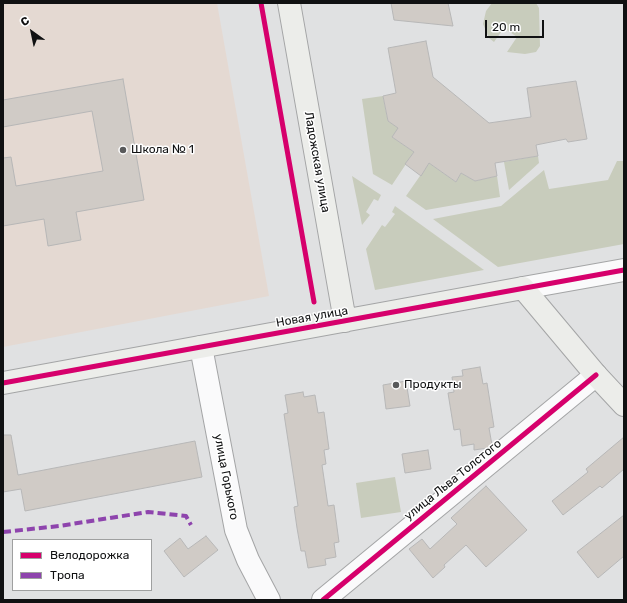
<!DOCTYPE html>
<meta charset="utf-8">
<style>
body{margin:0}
#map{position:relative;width:627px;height:603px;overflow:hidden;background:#e0e1e2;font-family:Rubik,sans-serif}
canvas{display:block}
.frame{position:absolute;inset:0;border:4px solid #101112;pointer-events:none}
.legend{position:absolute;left:12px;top:539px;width:140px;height:52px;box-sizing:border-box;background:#fff;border:1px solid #9fa0a0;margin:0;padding:5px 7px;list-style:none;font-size:12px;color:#101112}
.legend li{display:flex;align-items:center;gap:8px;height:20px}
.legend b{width:20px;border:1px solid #9fa0a0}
.north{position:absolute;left:12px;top:12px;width:40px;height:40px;-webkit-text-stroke:3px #fff;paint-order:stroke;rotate:327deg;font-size:11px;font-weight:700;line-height:16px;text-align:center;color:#101112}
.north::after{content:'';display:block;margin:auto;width:14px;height:18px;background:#101112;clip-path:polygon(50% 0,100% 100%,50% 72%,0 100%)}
.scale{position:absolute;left:485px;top:20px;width:59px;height:18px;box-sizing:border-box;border:2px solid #101112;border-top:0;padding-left:5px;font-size:12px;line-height:14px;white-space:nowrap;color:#101112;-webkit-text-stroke:3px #fff;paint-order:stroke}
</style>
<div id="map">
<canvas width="627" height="603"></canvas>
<div class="frame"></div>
<ul class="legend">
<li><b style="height:5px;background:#d6006c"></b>Велодорожка</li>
<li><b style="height:5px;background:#8e44ad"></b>Тропа</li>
</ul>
<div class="north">С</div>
<div class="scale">20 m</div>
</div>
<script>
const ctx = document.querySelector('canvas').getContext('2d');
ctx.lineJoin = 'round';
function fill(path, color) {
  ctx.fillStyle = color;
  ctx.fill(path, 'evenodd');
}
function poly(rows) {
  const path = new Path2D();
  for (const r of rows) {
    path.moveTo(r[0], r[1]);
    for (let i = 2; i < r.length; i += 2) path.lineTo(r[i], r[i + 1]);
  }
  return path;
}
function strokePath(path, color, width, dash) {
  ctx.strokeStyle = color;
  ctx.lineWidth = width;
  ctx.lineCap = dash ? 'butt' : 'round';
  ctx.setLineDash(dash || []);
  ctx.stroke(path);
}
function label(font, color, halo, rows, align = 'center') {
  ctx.font = font + ' Rubik,sans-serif';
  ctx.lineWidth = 3;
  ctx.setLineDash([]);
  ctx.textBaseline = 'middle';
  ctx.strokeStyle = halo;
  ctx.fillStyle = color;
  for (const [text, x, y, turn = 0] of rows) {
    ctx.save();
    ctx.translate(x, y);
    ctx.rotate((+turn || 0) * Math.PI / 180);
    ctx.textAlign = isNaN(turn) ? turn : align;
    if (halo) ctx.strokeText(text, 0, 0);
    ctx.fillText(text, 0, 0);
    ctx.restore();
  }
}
fill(poly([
 [3,3,217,3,269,296,3,347]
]), '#e4d9d2');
fill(poly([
 [492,3,536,3,539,8,540,46,536,52,525,54,507,52,517,37,504,28,494,42,489,38,483,24,486,11],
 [383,96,388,121,399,128,392,137,414,152,392,185,373,174,362,99],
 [538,156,539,163,509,190,504,162],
 [617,161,624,161,624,244,498,267,433,219,501,206,544,170,549,189,608,180],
 [429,163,456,182,461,173,475,181,497,176,500,197,426,210,406,196],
 [352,176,381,195,378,201,374,199,366,212,370,215,362,225],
 [395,206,484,270,375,290,366,249,382,225,385,227,395,214,392,212],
 [395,477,401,512,361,518,356,483]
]), '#c8ccbc');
const building = poly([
 [391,3,448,3,453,26,394,20,391,3],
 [426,41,433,77,489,123,531,117,527,88,576,81,587,139,568,142,566,139,536,145,538,156,495,163,497,176,475,181,461,173,456,182,429,163,421,176,405,164,414,152,392,137,398,128,388,121,383,96,396,93,388,48,426,41],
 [123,79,144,200,76,212,81,240,48,246,44,219,3,226,3,158,11,157,16,186,103,171,92,111,3,127,3,100,123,79],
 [480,367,483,384,487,383,494,427,489,428,492,445,488,448,474,450,474,444,462,446,460,429,454,430,448,393,454,392,452,377,463,376,462,370,480,367],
 [406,381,410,406,386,409,383,385,406,381],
 [303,392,304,397,315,395,318,413,324,412,329,449,324,450,326,464,322,465,328,506,334,505,339,542,334,543,336,557,325,559,326,565,308,568,305,551,301,551,297,528,294,507,298,506,284,414,288,413,285,395,303,392],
 [3,435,11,435,18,475,195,441,202,477,25,511,21,489,3,492,3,435],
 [624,437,624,469,602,488,600,486,563,515,552,501,588,472,586,469,624,437],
 [428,450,431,469,405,473,402,454,428,450],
 [486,486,527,530,486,567,466,545,444,565,445,567,433,578,409,549,422,539,430,549,457,524,451,518,486,486],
 [624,515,624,556,598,578,577,552,624,515],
 [206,536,218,550,184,577,164,551,180,538,188,549,206,536]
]);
fill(building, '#d0cbc6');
strokePath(building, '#b7b7b7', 1);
const street = poly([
 [523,288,624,270],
 [201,347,236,530,248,560,269,600],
 [323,600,596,375]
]);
const secondary = poly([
 [289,3,345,321],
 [3,383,523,288,596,375,624,405]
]);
strokePath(street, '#a4a5a6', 24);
strokePath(secondary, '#a4a5a6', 24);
strokePath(street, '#fafafb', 22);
strokePath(secondary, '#ecedea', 22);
strokePath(poly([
 [3,532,59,526,148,512,186,516,191,525]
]), '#8e44ad', 4, [8, 4]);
strokePath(poly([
 [261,3,314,302],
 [3,383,624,270],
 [323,600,596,375]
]), '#d6006c', 5);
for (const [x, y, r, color] of [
 [123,150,4,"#595a5b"],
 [396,385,4,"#595a5b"]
]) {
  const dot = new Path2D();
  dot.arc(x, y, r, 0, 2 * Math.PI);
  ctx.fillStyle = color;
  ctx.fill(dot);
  strokePath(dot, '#fff', 1.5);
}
label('12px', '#101112', '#fff', [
 ["Школа № 1",131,150],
 ["Продукты",404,385]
], 'left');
label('12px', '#101112', '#fff', [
 ["Ладожская улица",317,162,80],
 ["Новая улица",312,317,-10],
 ["улица Горького",226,477,79],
 ["улица Льва Толстого",453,480,-39]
]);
</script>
